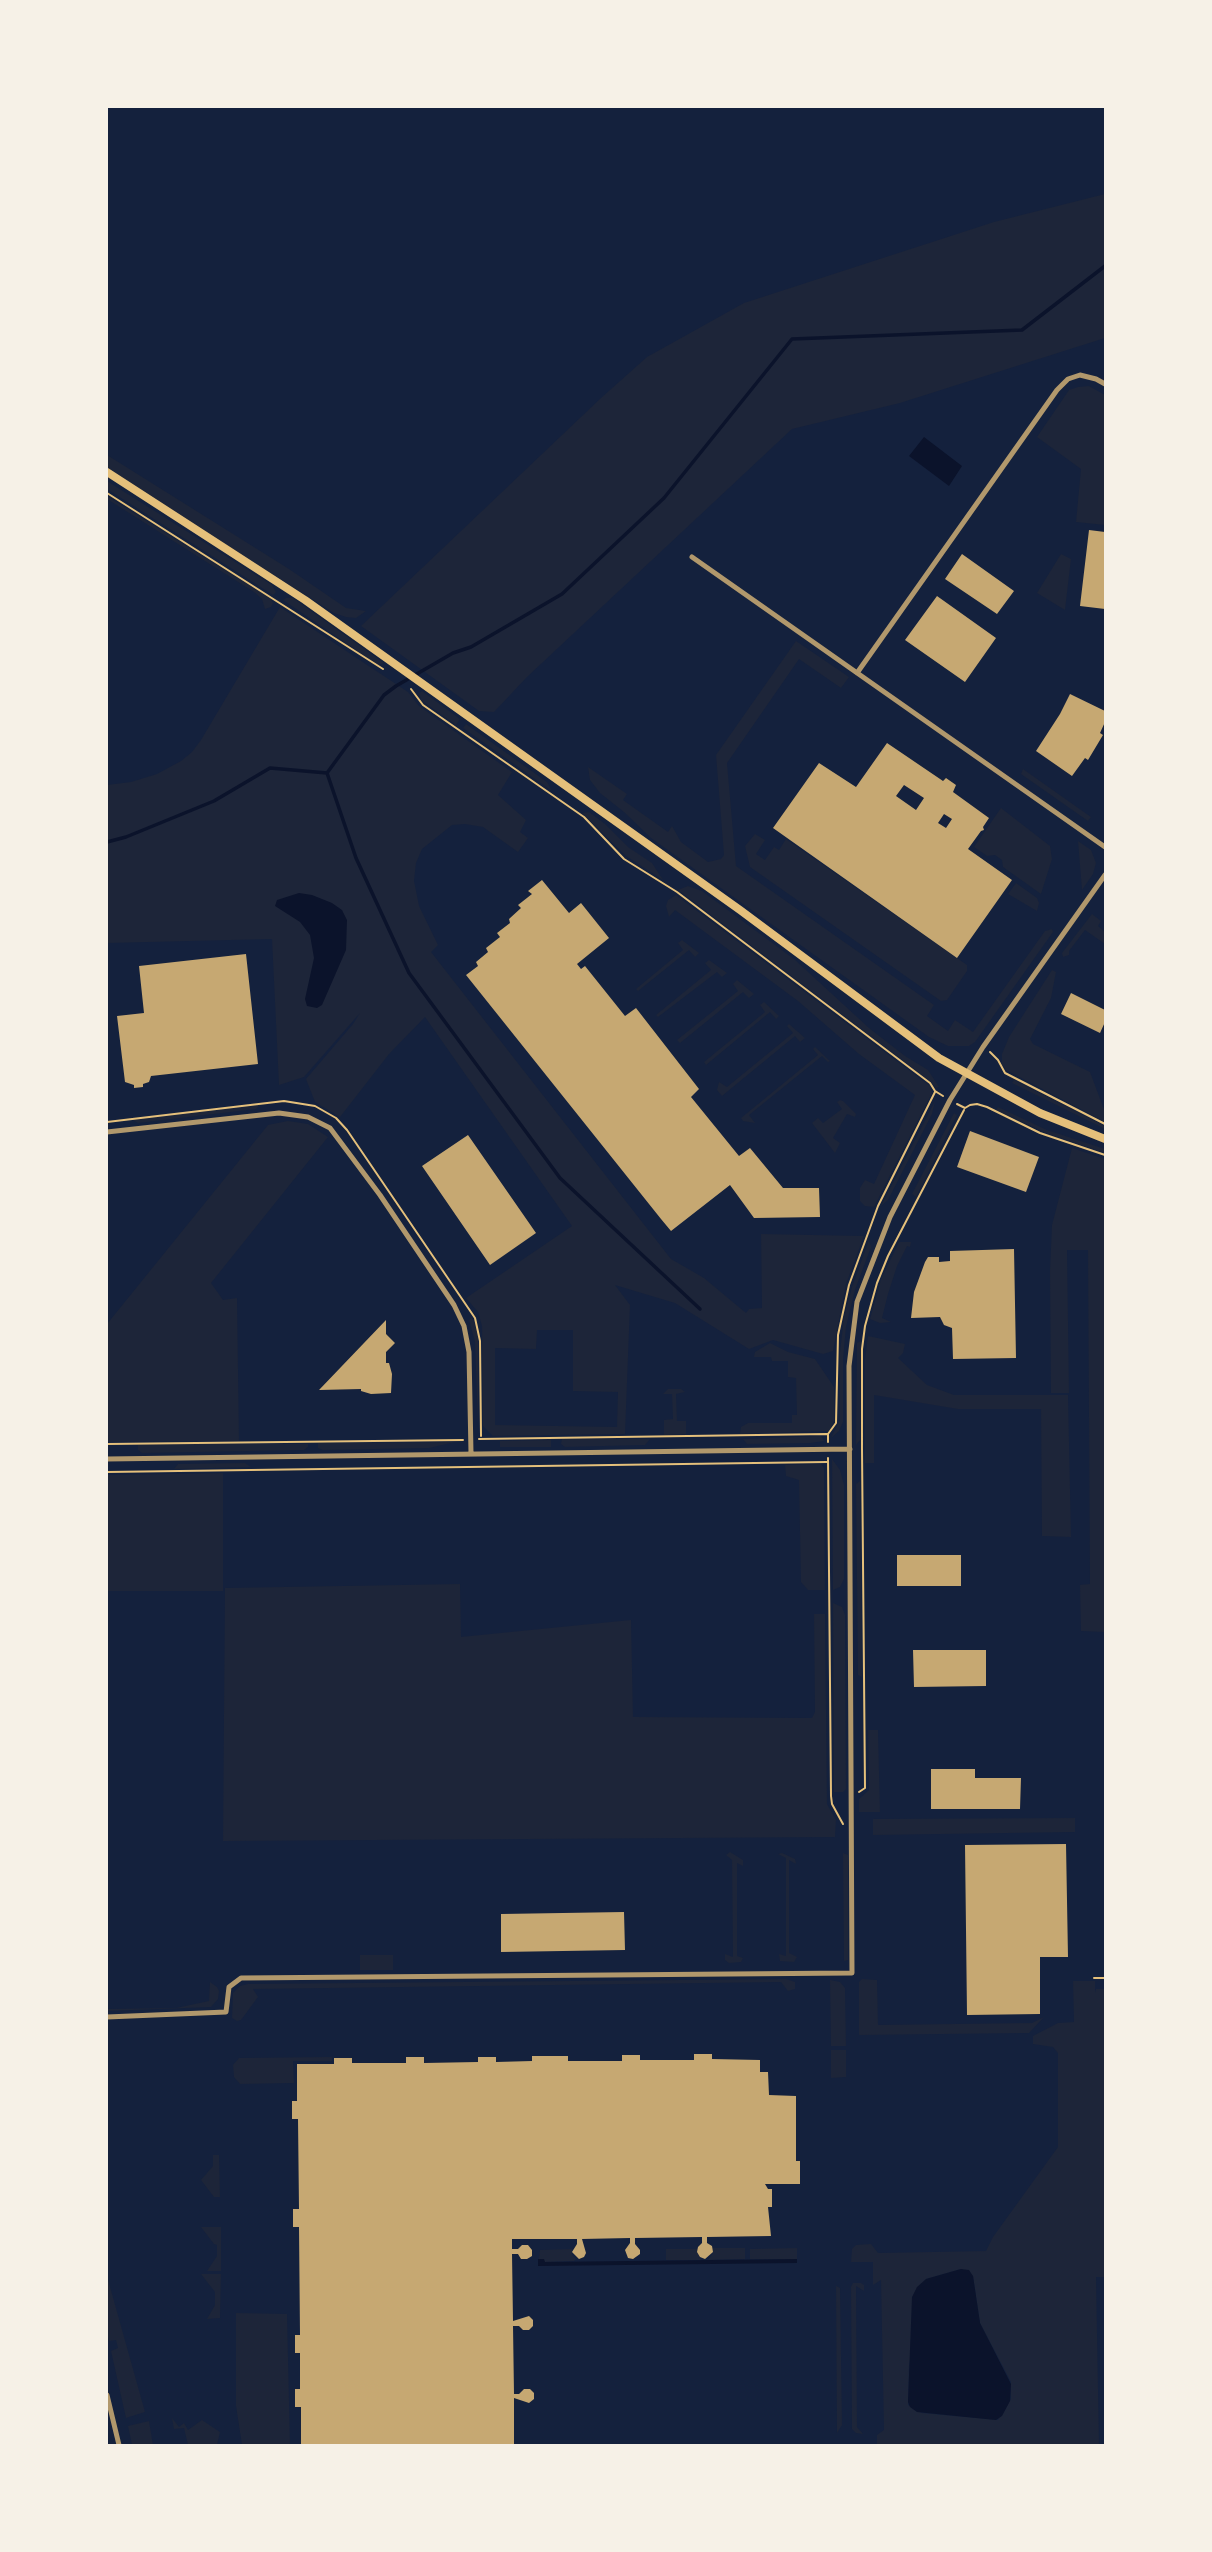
<!DOCTYPE html>
<style>
body{margin:0}
#map{position:relative;width:1212px;height:2552px;overflow:hidden;background:#14213d;font-family:Jost,sans-serif}
canvas{display:block}
.frame{position:absolute;inset:0;border:108px solid #f6f1e7;pointer-events:none}
</style>
<div id="map">
<canvas width="1212" height="2552"></canvas>
<div class="frame"></div>
</div>
<script>
const ctx = document.querySelector('canvas').getContext('2d');
ctx.lineJoin = 'round';
function fill(path, color) {
  ctx.fillStyle = color;
  ctx.fill(path, 'evenodd');
}
function poly(rows) {
  const path = new Path2D();
  for (const r of rows) {
    path.moveTo(r[0], r[1]);
    for (let i = 2; i < r.length; i += 2) path.lineTo(r[i], r[i + 1]);
  }
  return path;
}
function strokePath(path, color, width, dash) {
  ctx.strokeStyle = color;
  ctx.lineWidth = width;
  ctx.lineCap = dash ? 'butt' : 'round';
  ctx.setLineDash(dash || []);
  ctx.stroke(path);
}
fill(poly([
 [1105,194,1105,338,900,403,792,429,527,677,494,712,479,711,361,626,601,398,647,357,744,303,994,222],
 [1089,386,1105,395,1105,525,1076,522,1081,469,1037,437,1069,390,1078,387],
 [107,455,289,569,346,608,366,611,356,618,346,617,334,613,107,470],
 [107,481,272,585,276,592,273,595,107,489],
 [107,496,270,598,273,603,271,607,265,609,262,599,254,592,107,499],
 [1061,554,1071,559,1065,610,1037,593],
 [286,598,293,598,384,663,378,665,283,600],
 [280,607,408,692,419,706,512,772,498,795,526,820,520,832,528,838,518,852,483,827,465,824,452,825,422,849,416,863,414,881,419,906,438,945,431,952,671,1259,704,1278,746,1313,749,1309,762,1308,761,1234,864,1236,846,1284,833,1351,823,1354,773,1340,749,1349,675,1303,615,1285,630,1305,625,1434,493,1436,483,1426,482,1326,478,1312,466,1298,572,1226,425,1017,389,1054,340,1117,315,1102,306,1079,353,1024,360,1013,304,1077,279,1085,272,939,107,943,107,785,131,782,157,774,181,761,192,752,201,740],
 [537,1330,573,1330,573,1391,618,1392,617,1427,495,1425,495,1348,536,1349],
 [796,641,849,677,841,688,799,659,727,763,736,866,934,1005,927,1016,948,1031,955,1020,973,1032,1045,931,1052,929,1053,932,975,1042,969,1046,948,1046,929,1037,651,838,624,812,600,793,590,780,588,767,627,794,623,800,668,832,672,826,681,842,708,862,721,859,724,855,716,755],
 [422,691,460,719,456,725,421,700,419,693],
 [466,724,547,782,552,791,463,728],
 [1023,769,1091,817,1088,821,1021,774],
 [1001,808,1050,846,1052,859,1041,894,1003,867,1002,860,995,855,987,856,974,847],
 [589,812,605,824,628,847,652,863,663,880,626,856,582,813],
 [755,834,765,840,756,854,765,860,774,847,779,850,786,839,967,965,967,971,947,1000,941,1001,750,867,745,846],
 [1078,841,1091,850,1096,863,1093,874,1082,890],
 [1016,883,1037,898,1039,903,1037,911,1008,894],
 [688,886,702,891,794,959,869,1028,905,1056,928,1070,939,1087,936,1088,930,1081,678,890],
 [676,895,930,1086,932,1093,874,1207,865,1206,860,1201,860,1188,865,1180,874,1184,915,1095,859,1054,798,1001,675,910,669,917,666,906,668,900],
 [1092,914,1101,921,1098,926,1105,932,1105,944,1085,930,1069,951,1069,955,1063,957,1062,953],
 [682,940,699,953,695,957,689,950,638,991,636,989,683,950,678,943],
 [709,960,727,973,722,977,717,972,658,1017,656,1015,711,970,705,963],
 [1052,970,1056,972,1051,998,1030,1039,1033,1044,1090,1072,1105,1112,1105,1122,1006,1070,1002,1064,1002,1054,1009,1037],
 [737,980,754,994,749,998,743,992,680,1043,677,1040,738,991,733,984],
 [764,1002,779,1016,776,1019,770,1012,706,1065,704,1062,765,1012,760,1005],
 [789,1024,805,1038,800,1042,795,1036,722,1096,717,1090,719,1082,727,1087,793,1033,787,1026],
 [815,1047,830,1061,828,1062,822,1056,749,1115,755,1123,743,1121,741,1118,818,1055,813,1049],
 [1014,1080,1105,1126,1105,1129,1012,1083],
 [840,1100,843,1101,856,1114,855,1117,847,1114,833,1138,840,1143,835,1153,812,1123,818,1118,823,1123,842,1109,837,1102],
 [935,1101,932,1114,888,1200,881,1206],
 [260,1105,256,1109,138,1123,133,1120],
 [998,1107,1047,1130,1105,1149,1105,1153,1046,1133,996,1110],
 [954,1113,957,1115,916,1197,912,1194],
 [288,1121,308,1124,328,1137,211,1283,223,1300,237,1298,239,1441,107,1442,107,1324,268,1125],
 [1072,1148,1105,1159,1105,1632,1081,1631,1080,1585,1090,1584,1088,1250,1067,1250,1069,1393,1051,1393,1050,1271,1052,1225],
 [869,1240,871,1247,855,1290,846,1327,843,1360,843,1422,839,1431,831,1438,840,1420,840,1352,844,1317,852,1287],
 [899,1242,911,1242,910,1247,907,1246,897,1266,888,1294,882,1318,891,1322,880,1323,870,1319,881,1279],
 [472,1317,478,1335,478,1427,475,1342,469,1320],
 [868,1336,905,1344,903,1353,898,1358,927,1385,954,1395,1068,1395,1071,1537,1042,1536,1041,1409,958,1409,874,1395,874,1463,865,1463,865,1359],
 [861,1341,860,1440,856,1445,857,1343],
 [770,1343,788,1352,815,1359,834,1387,834,1421,829,1431,740,1434,741,1427,748,1423,792,1423,792,1415,797,1415,796,1378,788,1377,788,1361,772,1361,771,1357,754,1357,755,1352],
 [668,1389,681,1389,685,1392,676,1394,677,1421,686,1421,686,1434,664,1435,664,1420,673,1419,672,1394,663,1394],
 [821,1436,824,1441,811,1443,747,1444,743,1439],
 [562,1439,650,1439,645,1445,565,1447,561,1444],
 [551,1440,551,1447,500,1447,500,1441],
 [455,1442,429,1448,323,1450,318,1448,318,1443],
 [147,1444,308,1444,308,1447,304,1450,142,1453,138,1450,138,1445],
 [832,1459,840,1470,844,1485,844,1579,840,1587,833,1590],
 [245,1463,251,1467,174,1469,178,1464],
 [821,1464,824,1468,825,1590,808,1590,801,1582,799,1480,786,1476,785,1465],
 [223,1473,223,1591,107,1591,107,1475],
 [860,1481,862,1677,858,1675,856,1484],
 [460,1584,461,1637,631,1620,633,1717,812,1718,815,1712,814,1614,825,1614,827,1804,836,1820,835,1837,223,1841,225,1588],
 [833,1603,842,1607,845,1615,846,1789,843,1792,834,1792],
 [868,1730,878,1730,880,1812,859,1812,859,1799,869,1790],
 [1075,1818,1075,1832,873,1835,873,1819],
 [730,1852,743,1860,743,1866,737,1863,737,1956,743,1958,741,1962,729,1963,725,1960,725,1954,733,1957,732,1860,726,1855],
 [782,1853,795,1859,796,1864,789,1860,789,1953,797,1957,794,1962,780,1961,779,1954,786,1956,786,1858,778,1854],
 [843,1853,848,1855,848,1960,844,1961],
 [360,1955,393,1955,393,1970,360,1970],
 [786,1979,795,1982,795,1989,788,1991,781,1982,253,1989,258,1997,241,2020,237,2021,232,2018,233,1993,240,1986,248,1984],
 [862,1979,877,1980,878,2025,1032,2023,1044,2017,1029,2033,859,2035,859,1982],
 [830,1980,840,1982,845,1988,846,2046,831,2046],
 [1073,1981,1095,1981,1095,1993,1096,1989,1105,1989,1105,2277,1096,2277,1099,2445,877,2445,877,2435,884,2430,881,2280,873,2285,873,2262,851,2262,852,2249,856,2245,871,2244,878,2253,986,2251,993,2237,1058,2147,1058,2053,1053,2047,1033,2044,1033,2036,1058,2023,1074,2022],
 [961,2269,973,2276,980,2323,1011,2382,1011,2399,998,2420,922,2413,908,2405,909,2366,926,2279],
 [210,1982,217,1987,219,1991,218,1999,211,2007,107,2011,107,2009,176,2008,209,2001],
 [831,2050,846,2050,846,2077,831,2078],
 [332,2057,332,2061,293,2061,294,2083,240,2084,234,2077,233,2065,239,2058],
 [213,2155,219,2155,220,2197,214,2197,201,2180,213,2166],
 [201,2227,221,2227,221,2271,207,2271,217,2256,217,2245,214,2244],
 [712,2248,745,2248,745,2259,708,2260,713,2253],
 [797,2248,797,2259,750,2259,750,2249],
 [572,2249,572,2255,576,2259,574,2261,544,2262,539,2259,540,2250],
 [666,2249,697,2249,701,2260,666,2260],
 [201,2274,221,2274,220,2318,207,2319,215,2305,215,2292],
 [107,2276,145,2412,126,2418,111,2351,118,2348,116,2340,109,2341,107,2333],
 [853,2283,861,2283,864,2285,864,2291,856,2286,857,2427,863,2434,856,2433,852,2429,851,2287],
 [836,2286,840,2288,842,2425,837,2433],
 [236,2313,287,2314,290,2445,242,2445,236,2406],
 [172,2418,179,2427,184,2423,188,2430,202,2420,220,2432,217,2445,188,2445,184,2428,174,2429],
 [149,2421,153,2445,132,2445,128,2426]
]), '#1d2539');
fill(poly([
 [924,437,962,466,949,486,909,456],
 [299,893,312,895,332,903,342,910,347,920,346,950,322,1005,317,1008,307,1006,305,999,314,958,310,935,300,922,275,906,277,900],
 [538,2259,544,2259,545,2262,797,2259,797,2263,538,2266],
 [961,2269,969,2270,973,2276,980,2323,1011,2384,1010,2401,1002,2416,996,2420,917,2412,910,2407,908,2402,912,2297,917,2287,926,2279]
]), '#0b132b');
strokePath(poly([
 [327,773,356,858,409,973,560,1178,700,1309],
 [107,842,126,837,214,801,270,768,327,773,384,695,396,686,453,653,471,647,562,594,664,498,792,339,1022,330,1105,266]
]), '#0b132b', 3.5);
fill(poly([
 [1089,530,1105,532,1105,609,1080,606],
 [962,554,1014,591,997,614,945,579],
 [937,596,996,638,965,682,905,640],
 [1070,694,1105,711,1105,722,1100,733,1103,735,1088,760,1085,758,1072,776,1036,751,1060,714],
 [887,743,943,781,946,778,956,785,953,792,989,818,983,827,984,830,981,831,968,849,1012,880,957,958,773,828,819,763,856,787],
 [904,785,924,798,916,810,896,796],
 [944,814,952,819,946,828,938,823],
 [542,880,569,913,581,903,609,938,577,964,581,969,585,966,625,1016,636,1008,699,1089,691,1097,739,1156,750,1148,783,1188,819,1188,820,1217,754,1218,730,1185,671,1231,661,1219,466,975,478,966,476,962,488,952,486,948,500,937,497,933,510,923,509,919,521,908,518,905,532,894,528,891],
 [246,954,258,1064,151,1076,149,1082,143,1084,143,1087,134,1088,134,1085,125,1082,117,1016,144,1013,139,966],
 [1071,993,1105,1010,1105,1022,1100,1033,1061,1014],
 [970,1131,1039,1157,1026,1192,957,1167],
 [468,1135,536,1233,490,1265,422,1166],
 [1014,1249,1016,1358,953,1359,952,1328,944,1325,940,1317,911,1318,914,1292,925,1262,928,1257,939,1257,939,1262,950,1261,950,1251],
 [386,1320,386,1334,395,1343,386,1352,386,1363,389,1363,392,1374,391,1393,371,1394,361,1391,361,1389,319,1390],
 [897,1555,961,1555,961,1586,897,1586],
 [913,1650,986,1650,986,1686,914,1687],
 [931,1769,975,1769,975,1778,1021,1778,1020,1809,931,1809],
 [1066,1844,1068,1957,1040,1957,1040,2014,967,2015,965,1845],
 [624,1912,625,1950,501,1952,501,1914],
 [694,2054,712,2054,712,2059,760,2060,760,2072,768,2072,769,2095,796,2096,796,2161,800,2161,800,2184,765,2184,768,2189,772,2189,772,2207,768,2207,771,2236,707,2237,707,2243,712,2246,713,2252,705,2259,700,2257,697,2252,698,2247,702,2243,702,2237,635,2238,635,2244,640,2250,640,2254,633,2259,628,2258,625,2250,630,2243,630,2238,582,2239,586,2253,584,2257,579,2259,572,2252,577,2244,577,2239,512,2239,512,2249,518,2249,522,2245,528,2245,532,2250,532,2256,527,2259,521,2259,518,2254,512,2254,513,2321,529,2316,533,2320,533,2326,529,2330,523,2330,519,2326,513,2326,514,2394,519,2394,524,2389,530,2389,534,2393,534,2399,529,2403,514,2398,514,2445,301,2445,301,2407,295,2407,295,2389,300,2389,300,2353,295,2353,295,2335,300,2335,299,2227,293,2227,293,2209,299,2209,298,2119,292,2119,292,2101,297,2101,297,2064,334,2064,334,2058,352,2058,352,2063,406,2063,406,2057,424,2057,424,2063,478,2062,478,2057,496,2057,496,2062,532,2061,532,2056,568,2056,568,2061,622,2061,622,2055,640,2055,640,2060,694,2060]
]), '#c6a872');
strokePath(poly([
 [107,493,383,669],
 [411,689,423,705,584,817,624,859,677,892,930,1083,935,1091,943,1096],
 [990,1052,998,1060,1005,1073,1105,1124],
 [957,1104,965,1108,970,1105,977,1104,987,1107,1040,1133,1105,1155],
 [107,1122,284,1101,315,1106,336,1118,347,1130,475,1318,480,1341,481,1436],
 [479,1439,827,1434],
 [828,1442,828,1434,836,1423,838,1335,849,1285,878,1206,935,1092],
 [107,1444,463,1440],
 [828,1458,831,1796,832,1804,843,1824],
 [107,1472,827,1462],
 [859,1792,865,1788,862,1449,862,1349,865,1326,877,1283,888,1256,964,1110],
 [1094,1978,1105,1978]
]), '#e5c07b', 2);
strokePath(poly([
 [692,557,1105,847],
 [857,673,1057,390,1068,379,1080,375,1096,379,1105,384],
 [107,1132,279,1113,308,1117,330,1128,380,1195,454,1305,464,1326,469,1352,471,1453],
 [107,1459,850,1449],
 [107,2017,226,2012,229,1987,241,1978,852,1973,849,1366,857,1302,890,1217,950,1100,983,1047,1105,875],
 [107,2395,119,2445]
]), '#b1986c', 5);
strokePath(poly([
 [107,472,305,600,740,910,939,1058,1040,1113,1105,1139]
]), '#e5c07b', 8);
</script>
